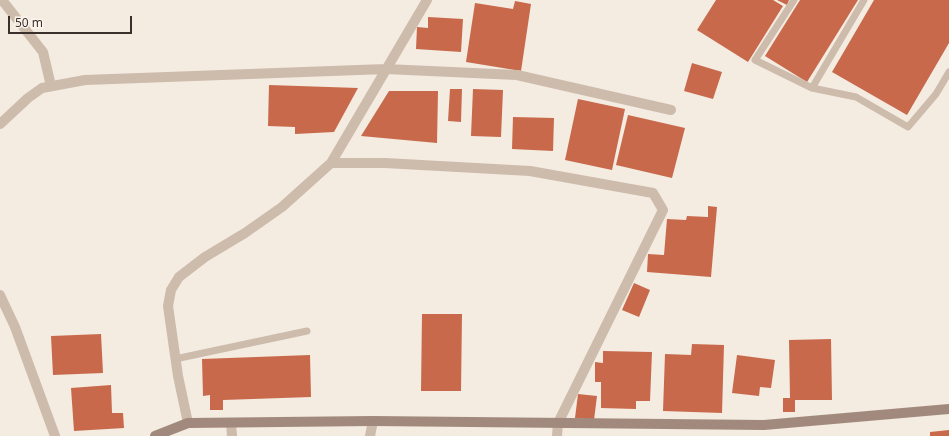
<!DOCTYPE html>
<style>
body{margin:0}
#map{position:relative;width:949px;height:436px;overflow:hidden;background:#f4ebe1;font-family:"Noto Sans",sans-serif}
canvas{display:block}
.scale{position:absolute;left:8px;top:16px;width:124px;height:18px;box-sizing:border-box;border:2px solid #3b302b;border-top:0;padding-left:5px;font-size:12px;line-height:14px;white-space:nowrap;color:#3b302b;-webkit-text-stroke:3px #fbf5ee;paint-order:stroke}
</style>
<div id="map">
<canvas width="949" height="436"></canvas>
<div class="scale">50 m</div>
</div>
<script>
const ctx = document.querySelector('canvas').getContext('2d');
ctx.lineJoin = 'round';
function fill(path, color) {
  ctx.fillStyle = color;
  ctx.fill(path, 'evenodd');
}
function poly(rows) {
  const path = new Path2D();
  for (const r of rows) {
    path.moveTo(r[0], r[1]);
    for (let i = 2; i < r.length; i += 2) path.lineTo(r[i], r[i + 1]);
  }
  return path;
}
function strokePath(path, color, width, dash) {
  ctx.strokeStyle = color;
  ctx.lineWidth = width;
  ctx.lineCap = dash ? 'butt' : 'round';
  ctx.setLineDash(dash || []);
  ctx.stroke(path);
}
fill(poly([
 [716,0,773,0,783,6,748,62,697,30],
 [777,0,789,0,787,5],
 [800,0,858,0,807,82,765,56],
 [874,0,949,0,949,43,907,115,832,72],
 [515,1,531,4,521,71,466,62,475,3,513,9],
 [428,17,463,19,461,52,416,49,417,27,428,28],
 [692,63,722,72,713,99,684,91],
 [269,85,358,88,334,132,295,134,295,127,268,126],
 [450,89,462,89,461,122,448,121],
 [473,89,503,90,501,137,471,136],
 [389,91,438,91,437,143,361,136],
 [578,99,625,109,612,170,565,160],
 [628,115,685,128,672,178,616,165],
 [513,117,554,118,553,151,512,149],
 [708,206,717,207,711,277,647,272,648,254,664,255,667,219,686,220,687,216,708,217],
 [634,283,650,290,639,317,622,310],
 [422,314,462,314,461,391,421,391],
 [101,334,103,373,53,375,51,336],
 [831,339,832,400,795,400,795,412,783,412,783,398,790,398,789,340],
 [692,344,724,345,722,413,663,411,665,354,691,355],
 [603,351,652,352,650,401,636,401,636,409,601,408,601,382,595,382,595,362,603,363],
 [310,355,311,397,223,400,223,410,210,410,210,395,203,396,202,359],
 [737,355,775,360,771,388,760,387,759,396,732,393],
 [111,385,112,413,123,413,124,428,74,431,71,388],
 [578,394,597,396,594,420,575,418],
 [949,430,949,436,930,436,930,432]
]), '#c8694b');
strokePath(poly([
 [794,0,755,60,812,88,856,97,908,127,936,94,949,72],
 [812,88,864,0],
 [175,359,307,331]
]), '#cdbbac', 7);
strokePath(poly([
 [2,0,43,52,51,86],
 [0,124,28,98,42,88,85,80,386,69,517,75,671,110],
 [331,163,385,163,530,171,653,193,663,210,558,423,557,436],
 [0,295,15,327,55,436],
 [188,423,178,376,168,306,171,290,179,277,205,257,245,233,282,207,331,163,427,0],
 [231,423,232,436],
 [370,436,373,421]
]), '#cdbbac', 10);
strokePath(poly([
 [155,436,188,423,373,421,764,425,949,409]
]), '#a18a7d', 10);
</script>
